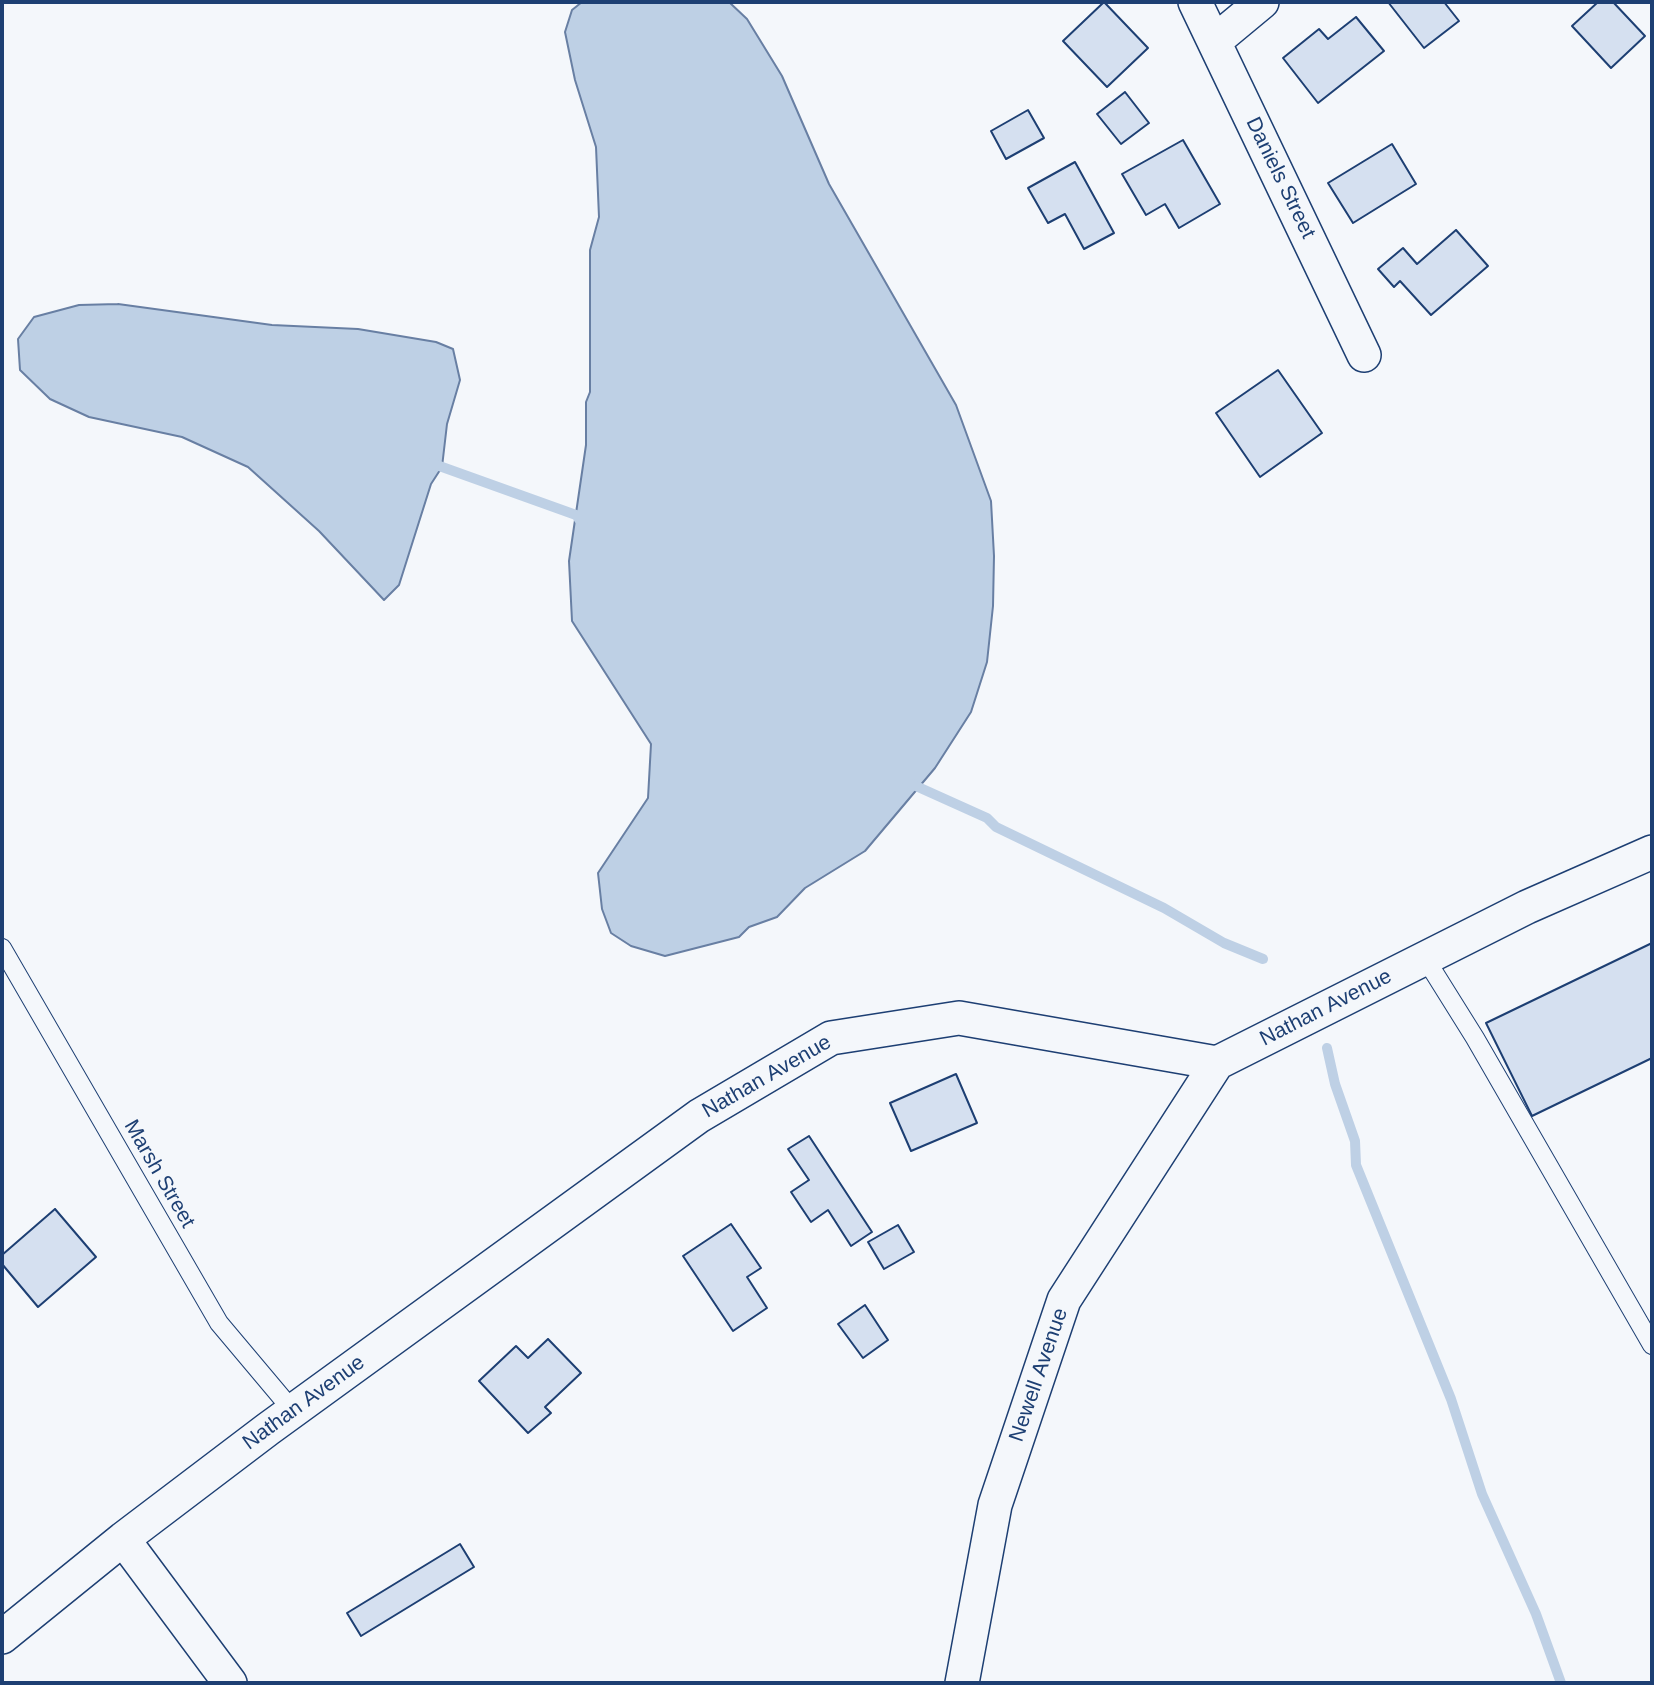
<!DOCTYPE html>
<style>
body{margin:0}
#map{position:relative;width:1654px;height:1685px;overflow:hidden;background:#f4f7fb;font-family:Arial,sans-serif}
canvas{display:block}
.frame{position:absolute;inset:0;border:4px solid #1d3f73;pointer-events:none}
</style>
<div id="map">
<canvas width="1654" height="1685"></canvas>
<div class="frame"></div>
</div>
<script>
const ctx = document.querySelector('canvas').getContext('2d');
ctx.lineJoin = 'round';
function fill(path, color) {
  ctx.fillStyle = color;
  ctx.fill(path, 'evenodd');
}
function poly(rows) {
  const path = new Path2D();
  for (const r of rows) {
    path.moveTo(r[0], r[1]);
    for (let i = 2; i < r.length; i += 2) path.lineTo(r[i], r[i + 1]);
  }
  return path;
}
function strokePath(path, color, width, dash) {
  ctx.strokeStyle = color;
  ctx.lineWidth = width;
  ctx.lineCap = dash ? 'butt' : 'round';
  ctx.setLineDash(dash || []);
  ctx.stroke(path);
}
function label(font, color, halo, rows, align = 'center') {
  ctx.font = font + ' Arial,sans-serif';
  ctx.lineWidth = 5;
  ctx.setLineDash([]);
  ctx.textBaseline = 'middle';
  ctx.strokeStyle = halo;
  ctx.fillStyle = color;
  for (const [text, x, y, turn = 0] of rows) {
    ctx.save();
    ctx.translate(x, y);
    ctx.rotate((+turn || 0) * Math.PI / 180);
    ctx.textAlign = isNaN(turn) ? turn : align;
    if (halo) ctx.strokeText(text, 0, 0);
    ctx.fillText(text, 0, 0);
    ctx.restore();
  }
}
const water = poly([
 [582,2,729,2,747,19,782,76,829,184,956,405,991,501,994,556,993,606,987,662,971,712,935,768,865,851,805,888,777,917,749,927,739,937,665,956,631,946,611,933,602,909,598,873,648,798,651,744,572,621,569,561,586,445,586,402,590,392,590,250,599,217,596,147,575,80,565,32,572,10,582,2],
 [118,304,272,325,358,329,436,342,453,349,460,380,447,424,442,467,431,484,399,585,384,600,319,531,248,467,182,437,89,417,50,399,20,370,18,339,34,317,79,305,118,304]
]);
fill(water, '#bed0e5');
strokePath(water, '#687fa3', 2);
strokePath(poly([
 [431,463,576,515,583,525],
 [907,782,987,818,996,827,1164,908,1224,943,1263,959],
 [1327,1048,1335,1084,1355,1141,1356,1165,1451,1399,1482,1494,1536,1614,1561,1683]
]), '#bed0e5', 10);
const building = poly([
 [1104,2,1148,48,1107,87,1063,41,1104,2],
 [1388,2,1444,2,1459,21,1424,48,1388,2],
 [1598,2,1613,2,1645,36,1611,68,1572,26,1598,2],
 [1356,17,1384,51,1318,103,1283,58,1319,29,1328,39,1356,17],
 [1125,92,1149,123,1121,144,1097,114,1125,92],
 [1028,110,1044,138,1006,159,991,131,1028,110],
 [1183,140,1220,204,1179,228,1165,204,1146,215,1122,174,1183,140],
 [1392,144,1416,184,1353,223,1328,183,1392,144],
 [1075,162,1114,233,1084,249,1065,214,1048,223,1028,188,1075,162],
 [1456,230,1488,266,1431,315,1400,281,1394,287,1378,269,1403,248,1417,264,1456,230],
 [1278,370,1322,433,1260,477,1216,413,1278,370],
 [1652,943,1652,1058,1532,1116,1486,1023,1652,943],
 [956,1074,977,1123,911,1151,890,1103,956,1074],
 [809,1136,872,1232,851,1246,828,1210,811,1222,791,1192,809,1180,788,1149,809,1136],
 [55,1209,96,1257,38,1307,2,1264,2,1255,55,1209],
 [731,1224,761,1268,747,1277,767,1308,733,1331,683,1256,731,1224],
 [898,1225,914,1252,884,1269,868,1242,898,1225],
 [865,1305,888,1340,863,1358,838,1324,865,1305],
 [548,1339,581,1373,545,1407,551,1413,528,1433,479,1381,516,1346,528,1358,548,1339],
 [460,1544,474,1567,361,1636,347,1613,460,1544]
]);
fill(building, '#d5e0f0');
strokePath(building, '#1d3f73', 2);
const lane = poly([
 [2,948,219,1323,293,1411],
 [1425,958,1475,1038,1652,1345]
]);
const street = poly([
 [1195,2,1364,355],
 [1215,41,1262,2],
 [123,1539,230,1683],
 [2,1637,123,1539,268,1429,699,1116,831,1038,959,1018,1217,1063,1527,907,1652,852],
 [962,1683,995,1505,1064,1300,1217,1063]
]);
strokePath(lane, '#1d3f73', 20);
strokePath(street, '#1d3f73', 36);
strokePath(lane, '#f4f7fb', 18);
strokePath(street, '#f4f7fb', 33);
label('21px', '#1d3f73', '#f4f7fb', [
 ["Daniels Street",1280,178,64],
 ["Nathan Avenue",1326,1008,-27],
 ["Nathan Avenue",767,1077,-30],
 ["Marsh Street",159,1174,60],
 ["Newell Avenue",1039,1375,-71],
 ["Nathan Avenue",304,1403,-36]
]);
</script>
